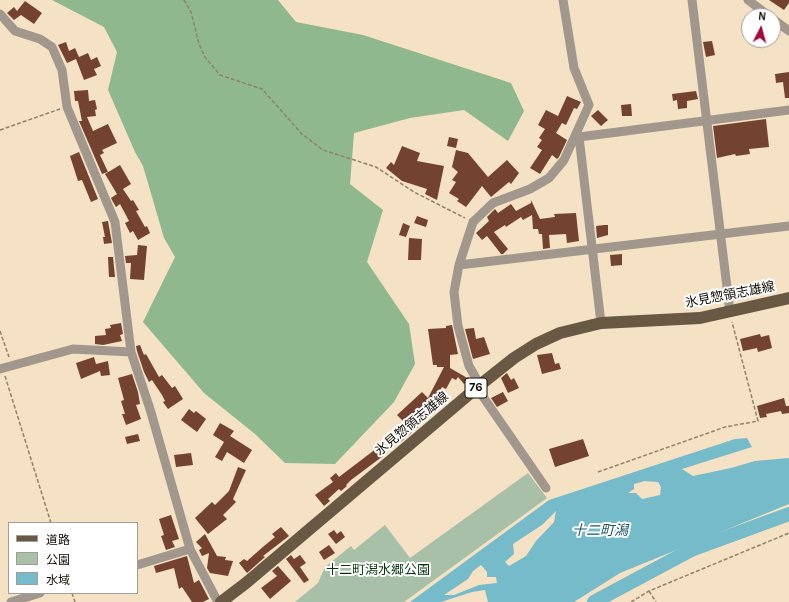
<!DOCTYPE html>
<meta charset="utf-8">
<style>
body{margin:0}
#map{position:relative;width:789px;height:602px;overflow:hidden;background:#f5e1c4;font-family:Karla,"Noto Sans JP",sans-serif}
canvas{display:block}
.legend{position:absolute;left:8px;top:522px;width:130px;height:72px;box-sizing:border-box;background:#fff;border:1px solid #a09d9a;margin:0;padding:5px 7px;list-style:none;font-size:12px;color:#110b03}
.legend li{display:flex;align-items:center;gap:8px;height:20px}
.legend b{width:20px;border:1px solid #a09d9a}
.north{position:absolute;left:741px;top:8px;width:40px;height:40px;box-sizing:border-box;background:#fff;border:1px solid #a09d9a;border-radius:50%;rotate:6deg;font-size:11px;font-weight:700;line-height:16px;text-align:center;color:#110b03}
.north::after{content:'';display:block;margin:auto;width:14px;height:18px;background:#a3063d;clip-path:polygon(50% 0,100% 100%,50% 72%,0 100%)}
</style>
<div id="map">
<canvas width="789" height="602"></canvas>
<ul class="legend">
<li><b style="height:5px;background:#695844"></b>道路</li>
<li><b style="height:11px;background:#a7c0a7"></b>公園</li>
<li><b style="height:11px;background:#75bbc9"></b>水域</li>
</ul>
<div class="north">N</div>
</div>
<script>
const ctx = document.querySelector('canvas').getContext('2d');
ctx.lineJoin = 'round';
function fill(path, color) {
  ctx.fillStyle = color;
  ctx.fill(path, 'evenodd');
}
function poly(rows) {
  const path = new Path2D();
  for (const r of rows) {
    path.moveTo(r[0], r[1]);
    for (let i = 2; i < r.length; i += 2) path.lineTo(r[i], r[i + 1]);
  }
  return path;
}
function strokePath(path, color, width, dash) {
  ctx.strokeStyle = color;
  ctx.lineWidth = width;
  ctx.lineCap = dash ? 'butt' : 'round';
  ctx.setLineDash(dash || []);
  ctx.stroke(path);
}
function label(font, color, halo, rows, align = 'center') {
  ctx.font = font + ' Karla,"Noto Sans JP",sans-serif';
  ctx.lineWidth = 4;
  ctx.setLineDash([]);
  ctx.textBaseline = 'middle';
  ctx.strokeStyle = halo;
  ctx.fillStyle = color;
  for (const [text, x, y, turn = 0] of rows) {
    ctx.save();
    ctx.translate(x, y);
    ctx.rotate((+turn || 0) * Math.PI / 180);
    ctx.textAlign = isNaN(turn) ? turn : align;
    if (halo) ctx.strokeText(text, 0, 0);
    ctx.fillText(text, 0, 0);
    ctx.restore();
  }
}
fill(poly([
 [528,473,547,498,404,602,295,602,318,583,325,567,351,546,354,550,385,525,410,558]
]), '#a7c0a7');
fill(poly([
 [52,0,278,0,296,22,363,35,511,83,524,111,508,141,464,110,410,118,354,133,350,184,383,210,367,262,409,324,415,364,394,402,335,464,285,463,255,434,204,393,143,322,175,257,164,238,143,166,135,152,108,90,117,52,104,27]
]), '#8fb88f');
fill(poly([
 [747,438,752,447,682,469,693,476,731,468,755,461,789,458,789,504,620,573,574,602,488,602,485,590,472,592,441,602,410,602,549,500,735,439],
 [645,481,658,482,661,487,660,495,642,499,636,493,628,493,634,489,634,484],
 [556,511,554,522,536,541,526,556,509,566,505,562,514,554,513,544,542,525],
 [481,565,487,572,487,577,496,577,497,583,479,585,454,595,444,595,468,579,473,571]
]), '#75bbc9');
strokePath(poly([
 [594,602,691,550,789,514]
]), '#75bbc9', 14);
fill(poly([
 [769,0,789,0,789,3,784,10],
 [25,1,42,13,34,24,21,15,14,20,7,13,14,7,17,11],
 [712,41,715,55,706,57,703,42],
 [66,42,69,51,75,48,79,57,88,53,91,60,97,57,101,66,94,69,97,75,84,80,76,59,67,63,58,45],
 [789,72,789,98,785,98,783,82,776,83,775,74],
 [88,90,89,101,95,100,97,109,95,110,96,116,87,117,93,131,108,124,117,143,102,150,104,153,100,155,108,172,102,174,79,121,82,121,78,101,75,101,74,91],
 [696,91,698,99,687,101,687,108,678,109,677,100,673,101,672,94],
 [567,96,581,102,577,109,574,108,566,125,562,123,556,133,567,140,559,157,557,159,552,155,540,174,530,168,542,150,537,147,542,140,539,138,545,129,538,125,546,110,558,116],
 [631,104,632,116,622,116,621,105],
 [598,110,608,120,601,126,591,116],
 [766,119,769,147,749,149,750,154,736,156,735,154,717,158,713,126],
 [449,137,458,139,456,148,447,146],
 [402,146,420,153,417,161,444,166,437,200,425,194,427,189,402,181,386,168,391,162,394,165],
 [456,150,468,153,488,177,507,160,519,173,511,184,509,182,491,197,482,186,466,207,457,201,459,199,449,193,456,182,452,180,458,172,452,167],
 [79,152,98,199,91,202,82,180,78,181,70,156],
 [120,165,131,184,123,189,131,201,133,200,139,210,136,211,145,227,147,226,150,233,138,240,133,231,130,233,125,223,129,221,120,204,116,207,113,202,111,198,117,194,105,174],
 [531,200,540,219,555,217,554,214,576,213,579,241,567,243,566,234,549,235,550,248,543,249,542,234,539,234,538,229,533,229,532,215,523,220,521,217,506,227,505,225,494,232,508,249,503,254,501,254,487,236,482,240,476,233,489,221,487,217,495,209,498,213,511,204,516,211,531,203],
 [417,216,428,220,426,227,414,223],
 [108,221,112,243,104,244,103,237,105,237,102,222],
 [403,223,410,226,406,237,399,235],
 [604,225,608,225,608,235,597,238,596,226],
 [409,238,422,239,421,260,408,260],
 [138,245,147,246,144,280,130,279,131,263,126,263,125,256,137,255],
 [622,254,622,265,611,266,610,255],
 [108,257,113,257,115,277,109,277],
 [121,323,123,334,120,335,122,341,103,345,95,344,95,336,106,335,105,329,111,328,110,325],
 [452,325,458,354,450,355,450,368,469,379,464,384,458,377,456,380,452,378,446,389,442,387,434,402,439,406,434,412,430,408,413,423,418,427,397,445,390,435,403,424,403,421,397,415,422,392,428,398,444,367,437,367,437,365,433,365,428,329,446,328,446,326],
 [474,328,476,339,484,337,490,354,473,359,465,329],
 [760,334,761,337,769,335,772,348,758,352,757,348,743,351,740,339],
 [140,345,144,355,146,354,159,377,162,375,172,388,175,386,183,399,168,409,163,402,165,401,162,395,152,380,149,382,144,372,137,351,136,346],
 [552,353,555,364,559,363,561,369,542,374,537,355],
 [94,357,96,364,108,361,110,375,101,376,100,371,81,379,76,363],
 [507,373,511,380,514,378,519,388,508,393,501,378],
 [132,374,138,392,140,404,136,405,141,419,126,425,122,414,125,414,121,401,124,400,118,378],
 [503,392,508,401,497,407,491,398],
 [784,398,786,406,789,406,789,413,782,414,781,411,766,414,767,417,760,418,757,406],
 [189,409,194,413,196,411,206,419,197,432,181,420],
 [220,423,234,431,230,436,252,450,244,463,227,452,222,461,215,457,224,442,213,435],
 [138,434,140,441,127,444,125,437],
 [583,439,589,456,555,467,549,449],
 [381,445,387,453,351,480,346,485,347,486,341,491,339,489,328,499,330,501,324,506,315,495,333,482,330,478,336,473,339,477],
 [191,453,193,465,176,467,174,455],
 [238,467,246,470,233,499,236,502,223,515,227,519,208,534,195,518,212,502,215,505,229,491],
 [171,515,179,539,172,541,175,547,166,550,161,536,164,535,159,519],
 [281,527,289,536,263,556,265,557,247,573,239,563,244,559,247,561,264,546,275,537,272,534],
 [334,530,337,534,341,531,345,537,336,544,328,534],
 [205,534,217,556,226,557,225,560,233,561,228,576,210,573,207,568,209,553,202,556,199,550,202,548,196,542],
 [329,545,335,553,324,560,319,552],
 [291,555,294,559,300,555,306,563,300,567,309,580,304,583,286,559],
 [187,556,194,583,199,580,209,599,203,602,192,602,182,587,179,589,174,568,156,573,154,566],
 [278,566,291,581,270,599,261,588,277,576,272,571]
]), '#734330');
strokePath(poly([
 [184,0,191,12,199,44,205,57,220,75,262,89,302,134,323,150,376,167,414,192,465,218],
 [0,130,60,109],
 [0,331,9,357],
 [5,376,51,523],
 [598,472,725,427,758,421,732,322],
 [649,591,656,602],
 [72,593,75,602],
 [631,602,649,591,789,533]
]), '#90826f', 1.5, [4, 2]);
strokePath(poly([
 [692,0,730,312],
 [748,0,769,16],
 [0,14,15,31,40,39,52,47,62,70,67,107,115,222,131,352,150,409,190,549,218,602],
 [773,19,789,31],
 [576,136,579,137,789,110],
 [579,137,601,323],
 [459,265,789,226],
 [0,369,73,349,131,352],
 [480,385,469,366,458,326,454,292,459,265,473,222,493,203,530,189,549,178,564,160,589,105,574,68,563,0],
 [477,388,546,488],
 [137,565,190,549],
 [11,602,40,593]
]), '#a1978c', 9);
strokePath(poly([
 [221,602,246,583,480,385,514,358,536,344,560,333,601,323,700,318,789,298]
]), '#695844', 12);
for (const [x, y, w] of [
 [476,388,22]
]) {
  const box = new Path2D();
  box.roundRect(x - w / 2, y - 10, w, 20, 3);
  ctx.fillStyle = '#fff';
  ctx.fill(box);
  strokePath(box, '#110b03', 1);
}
label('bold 12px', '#110b03', null, [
 ["76",476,388]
]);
label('13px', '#110b03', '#fff', [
 ["氷見惣領志雄線",730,295,-11],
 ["氷見惣領志雄線",412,424,-40]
]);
label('13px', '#09360e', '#fff', [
 ["十二町潟水郷公園",378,570]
]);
label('italic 14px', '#1c5762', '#fff', [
 ["十二町潟",600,531]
]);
</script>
